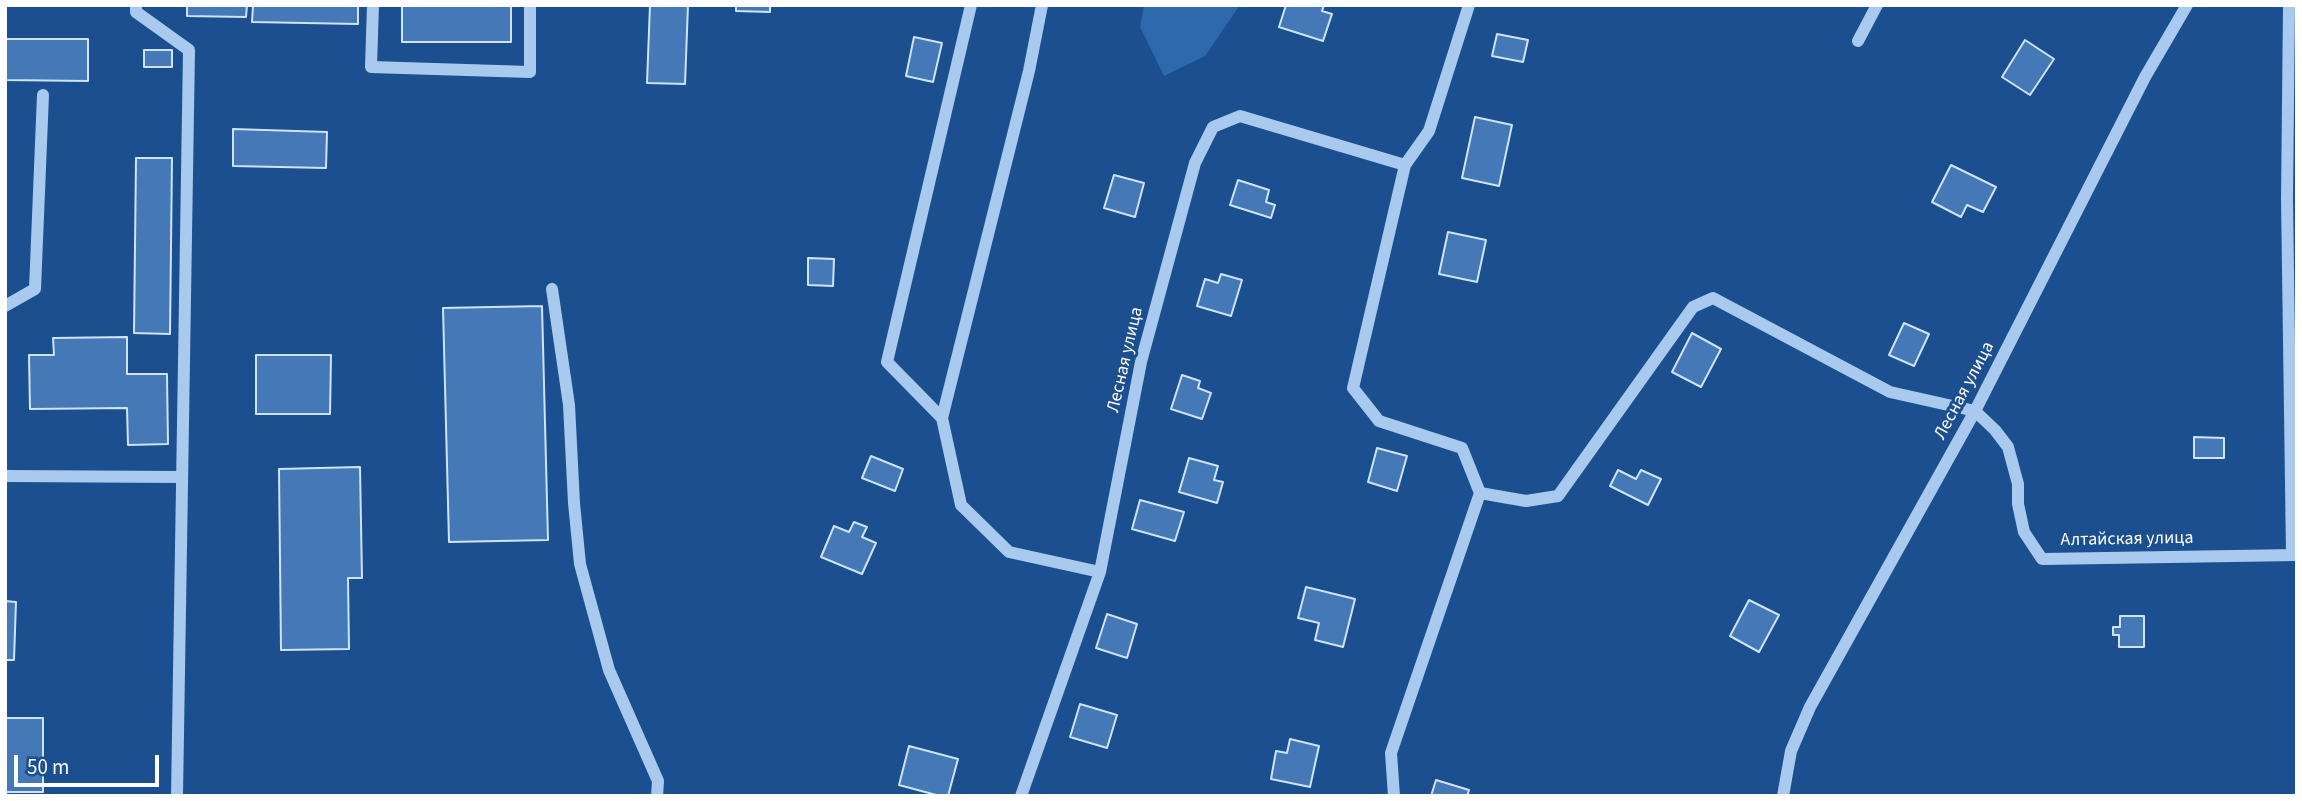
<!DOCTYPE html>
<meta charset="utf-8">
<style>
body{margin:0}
#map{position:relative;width:2302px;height:801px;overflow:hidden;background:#1b4f8f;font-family:"Source Sans 3",sans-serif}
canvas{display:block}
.frame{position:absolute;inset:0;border:7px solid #fff;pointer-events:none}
.scale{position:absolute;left:14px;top:755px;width:145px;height:32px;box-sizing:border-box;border:4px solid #fff;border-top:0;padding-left:9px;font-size:21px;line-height:24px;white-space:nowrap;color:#fff;-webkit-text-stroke:5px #1b4f8f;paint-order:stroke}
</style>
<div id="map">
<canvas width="2302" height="801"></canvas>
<div class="frame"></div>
<div class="scale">50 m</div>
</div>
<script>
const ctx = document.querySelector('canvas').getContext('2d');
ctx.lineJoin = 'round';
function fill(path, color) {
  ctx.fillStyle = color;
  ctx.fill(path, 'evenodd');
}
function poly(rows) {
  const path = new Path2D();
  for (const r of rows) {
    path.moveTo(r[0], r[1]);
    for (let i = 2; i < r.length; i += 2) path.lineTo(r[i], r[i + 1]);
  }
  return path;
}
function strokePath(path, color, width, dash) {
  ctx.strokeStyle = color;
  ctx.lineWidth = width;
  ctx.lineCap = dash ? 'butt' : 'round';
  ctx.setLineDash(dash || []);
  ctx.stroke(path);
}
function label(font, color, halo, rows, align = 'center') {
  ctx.font = font + ' "Source Sans 3",sans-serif';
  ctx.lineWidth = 6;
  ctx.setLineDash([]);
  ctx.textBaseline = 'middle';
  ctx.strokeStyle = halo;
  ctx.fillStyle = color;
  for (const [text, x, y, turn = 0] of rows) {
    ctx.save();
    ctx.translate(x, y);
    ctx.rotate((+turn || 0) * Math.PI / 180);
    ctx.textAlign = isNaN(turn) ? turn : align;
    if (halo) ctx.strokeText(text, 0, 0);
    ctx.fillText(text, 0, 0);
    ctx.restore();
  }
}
fill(poly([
 [1144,5,1240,5,1205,56,1164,76,1140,27]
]), '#2e69ad');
const building = poly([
 [187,5,247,5,246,17,187,16,187,5],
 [253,5,358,5,358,24,252,22,253,5],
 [402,5,511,5,511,42,402,42,402,5],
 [650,5,688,5,685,84,647,83,650,5],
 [736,5,770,5,770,12,736,11,736,5],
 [1286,5,1324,5,1322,11,1332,14,1323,41,1279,27,1286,5],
 [1497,34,1528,40,1523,62,1492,56,1497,34],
 [914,37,942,43,933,82,906,76,914,37],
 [5,39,88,39,88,81,5,80,5,39],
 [2025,40,2054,59,2030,95,2002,77,2025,40],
 [144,50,172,50,172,67,144,67,144,50],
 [1475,117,1512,125,1499,186,1462,178,1475,117],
 [233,129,327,132,326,168,233,166,233,129],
 [136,158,172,158,170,334,134,333,136,158],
 [1951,165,1996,187,1983,212,1967,205,1961,217,1932,202,1951,165],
 [1114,175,1144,183,1135,217,1104,208,1114,175],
 [1238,180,1269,190,1266,202,1275,205,1271,218,1230,205,1238,180],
 [1448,232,1486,240,1477,282,1439,274,1448,232],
 [808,258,834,259,833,286,808,285,808,258],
 [1221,274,1242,280,1231,316,1197,306,1205,279,1218,283,1221,274],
 [542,306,548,540,449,542,443,308,542,306],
 [1904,323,1929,334,1914,366,1889,355,1904,323],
 [1692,333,1721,349,1701,387,1672,372,1692,333],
 [127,337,127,374,167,374,168,444,128,445,127,408,30,409,29,355,54,355,53,338,127,337],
 [256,355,331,355,330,414,256,414,256,355],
 [1182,375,1200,381,1198,388,1211,393,1202,419,1171,409,1182,375],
 [2194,437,2224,438,2224,458,2194,458,2194,437],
 [1377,448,1407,456,1397,491,1368,482,1377,448],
 [871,456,903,469,895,491,862,478,871,456],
 [1189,458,1218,466,1214,480,1223,482,1217,503,1179,492,1189,458],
 [360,467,362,578,348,578,349,649,281,650,279,469,360,467],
 [1618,470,1636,479,1641,470,1661,479,1648,505,1610,486,1618,470],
 [1140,500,1184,512,1175,541,1132,529,1140,500],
 [854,522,867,527,862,537,876,543,862,574,821,557,834,526,849,532,854,522],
 [1306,587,1355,599,1343,647,1315,640,1319,623,1298,618,1306,587],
 [1749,600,1779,615,1759,652,1730,636,1749,600],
 [5,601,16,602,14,660,5,660,5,601],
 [1107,614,1137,624,1127,658,1096,648,1107,614],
 [2120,616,2144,616,2144,647,2119,647,2119,635,2113,635,2113,627,2120,627,2120,616],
 [1080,704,1117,715,1107,748,1070,737,1080,704],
 [5,718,43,718,43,792,5,792,5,718],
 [1290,739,1319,746,1310,787,1271,779,1276,751,1287,753,1290,739],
 [909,746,958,759,948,796,940,796,899,785,909,746],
 [1436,780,1469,790,1467,796,1431,796,1436,780]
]);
fill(building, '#4478b7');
strokePath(building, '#cfe3fa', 2);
strokePath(poly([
 [136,5,136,12,189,50,177,796],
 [373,5,371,67,530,72,530,5],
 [971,5,887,362,942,418,961,505,1009,552,1100,572],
 [2289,5,2287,199,2292,555],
 [1858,41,1877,5],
 [552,289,569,405,574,503,580,564,609,670,658,781,657,796],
 [5,306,35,289,43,95],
 [942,418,1029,71,1042,5],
 [5,476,182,477],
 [1480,493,1526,501,1558,496,1693,307,1713,298,1890,392,1975,411,1995,430,2008,447,2018,484,2018,504,2024,532,2042,559,2297,555],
 [1021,796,1100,572,1141,362,1195,163,1213,127,1240,116,1405,165,1429,131,1469,5],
 [1394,796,1391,753,1480,493,1462,448,1379,421,1353,388,1405,165],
 [1783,796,1791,751,1810,707,1975,411,2145,77,2187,5]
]), '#a9c9ee', 12);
label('18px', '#fff', '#1b4f8f', [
 ["Лесная улица",1126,360,-77],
 ["Лесная улица",1965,391,-62],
 ["Алтайская улица",2127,540,-1]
]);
</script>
